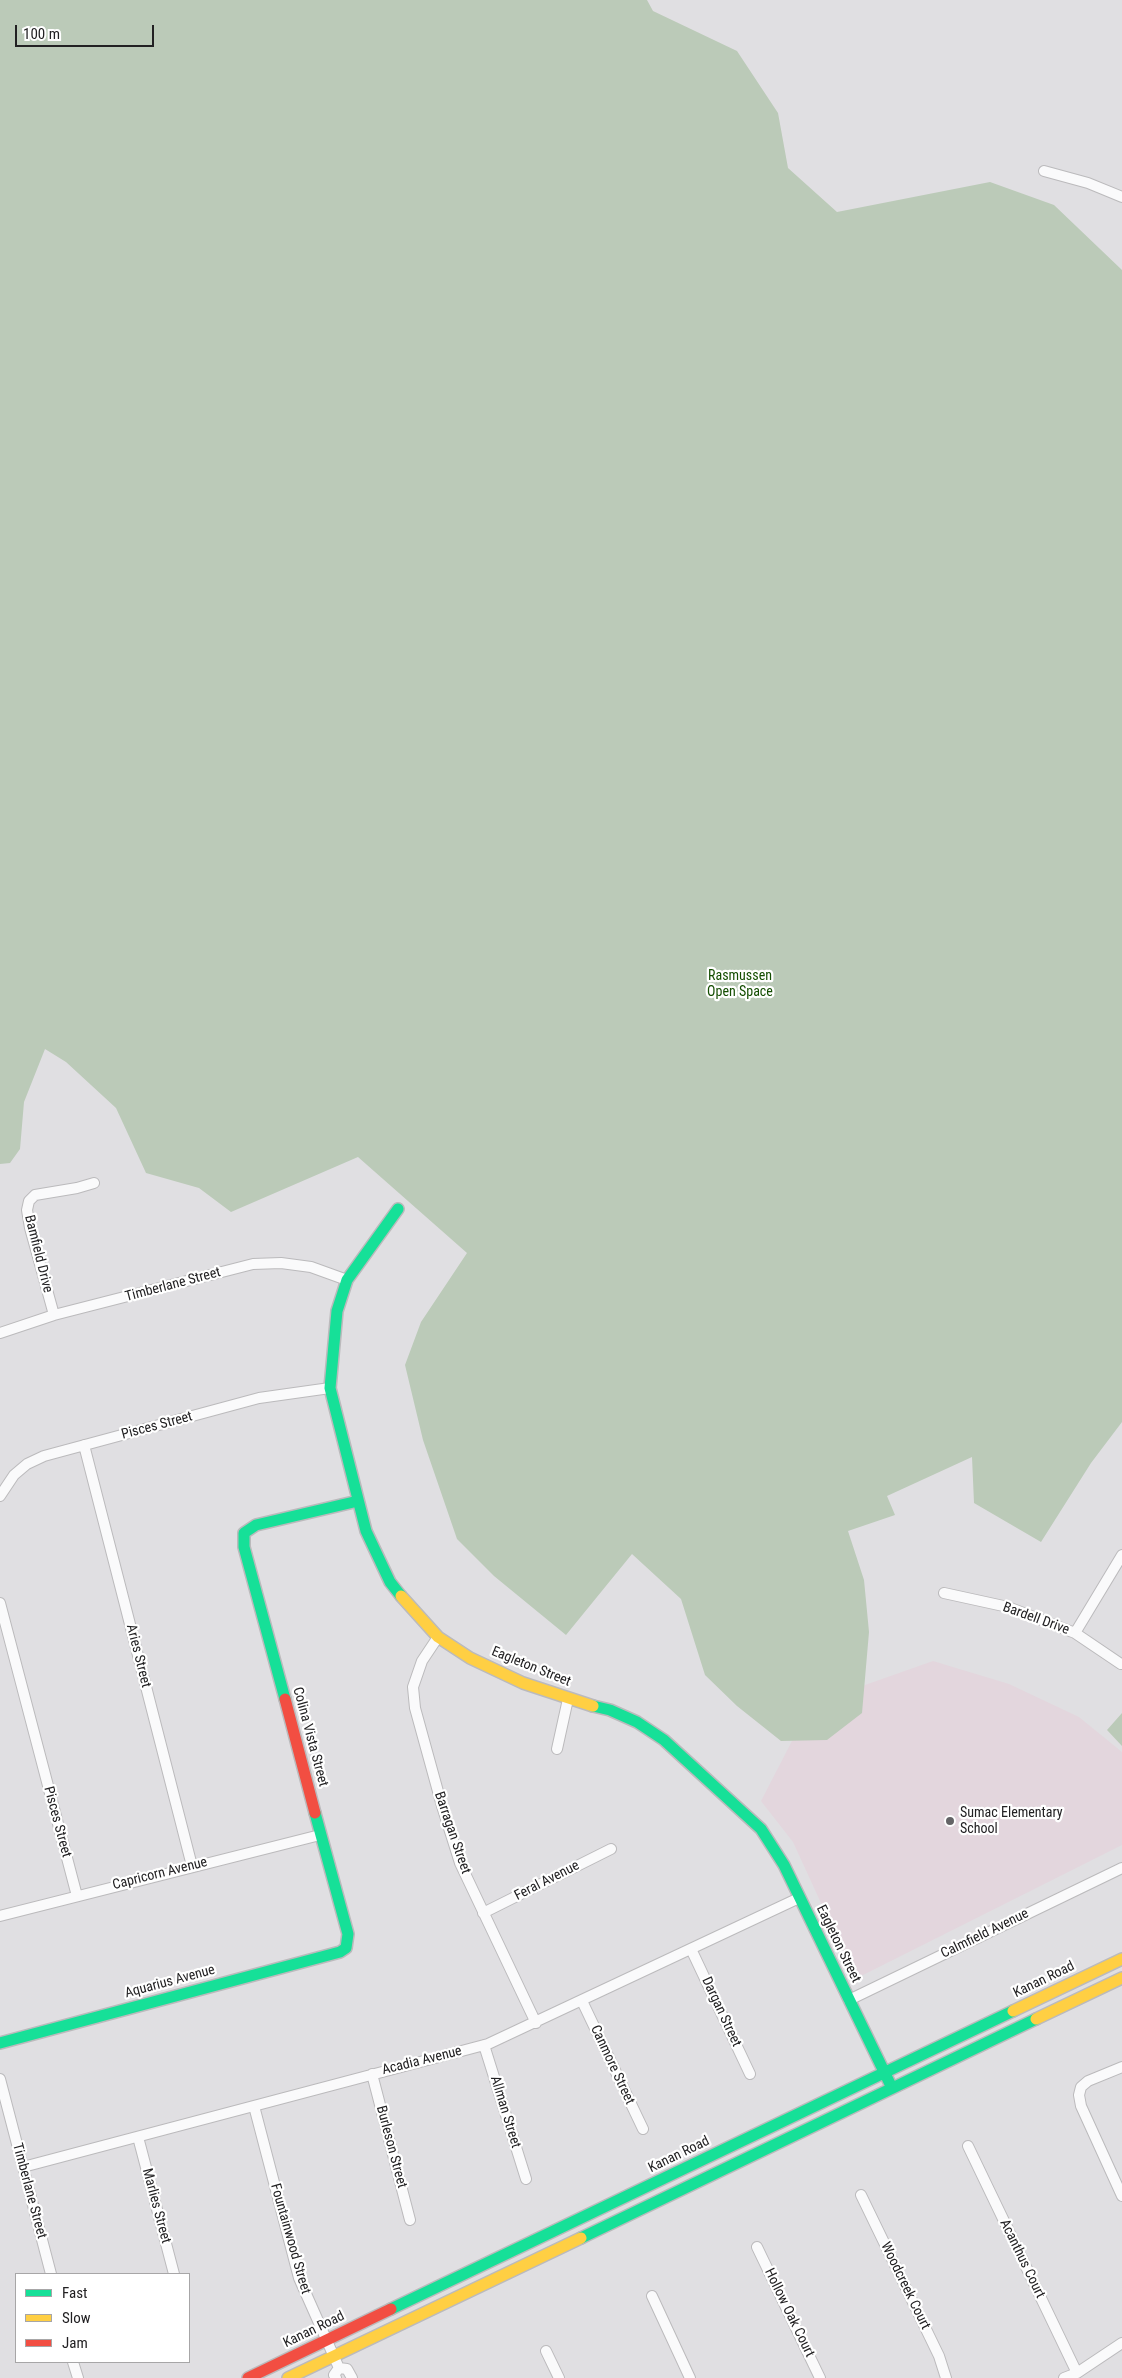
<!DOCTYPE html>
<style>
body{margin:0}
#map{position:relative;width:1122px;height:2378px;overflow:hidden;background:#e0dfe2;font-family:"Roboto Condensed",sans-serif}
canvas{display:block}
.legend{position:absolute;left:15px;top:2273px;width:175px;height:90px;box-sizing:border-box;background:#fff;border:1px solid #a7a6a7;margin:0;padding:6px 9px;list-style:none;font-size:15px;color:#222123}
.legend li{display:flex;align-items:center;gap:10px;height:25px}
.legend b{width:25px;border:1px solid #a7a6a7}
.scale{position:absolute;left:15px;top:25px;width:139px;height:22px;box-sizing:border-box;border:2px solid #222123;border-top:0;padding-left:6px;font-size:15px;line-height:18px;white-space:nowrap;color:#222123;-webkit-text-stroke:4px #fff;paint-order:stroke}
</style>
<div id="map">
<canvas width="1122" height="2378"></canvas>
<ul class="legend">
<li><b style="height:6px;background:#16e098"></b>Fast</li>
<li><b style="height:6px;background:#ffcf43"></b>Slow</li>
<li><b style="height:6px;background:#f24e42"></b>Jam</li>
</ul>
<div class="scale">100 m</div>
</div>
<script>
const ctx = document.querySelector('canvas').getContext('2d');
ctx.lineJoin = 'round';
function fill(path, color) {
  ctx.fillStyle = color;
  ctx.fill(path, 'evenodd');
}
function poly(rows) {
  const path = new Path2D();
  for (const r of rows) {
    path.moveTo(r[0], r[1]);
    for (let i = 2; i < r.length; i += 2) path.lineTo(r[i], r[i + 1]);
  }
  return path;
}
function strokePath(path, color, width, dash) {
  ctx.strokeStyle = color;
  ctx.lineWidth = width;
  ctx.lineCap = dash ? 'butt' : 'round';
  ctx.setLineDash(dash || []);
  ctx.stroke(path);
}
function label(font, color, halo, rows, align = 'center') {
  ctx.font = font + ' "Roboto Condensed",sans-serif';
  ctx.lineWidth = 4.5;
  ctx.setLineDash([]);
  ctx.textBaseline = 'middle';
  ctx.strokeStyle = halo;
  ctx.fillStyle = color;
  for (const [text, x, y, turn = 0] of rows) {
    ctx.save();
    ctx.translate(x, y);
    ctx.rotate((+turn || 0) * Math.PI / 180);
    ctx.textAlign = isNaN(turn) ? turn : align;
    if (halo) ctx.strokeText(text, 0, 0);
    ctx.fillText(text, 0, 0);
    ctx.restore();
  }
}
fill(poly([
 [933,1661,1009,1684,1079,1717,1122,1752,1122,1845,863,1975,854,1975,793,1842,761,1801,793,1739,799,1712,865,1685]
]), '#e3d6dd');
fill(poly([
 [0,0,647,0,653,11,737,51,778,113,788,168,837,212,990,182,1054,205,1122,270,1122,1422,1091,1463,1041,1542,974,1503,972,1457,887,1496,895,1515,848,1531,864,1580,869,1632,862,1713,827,1740,781,1741,737,1706,705,1675,681,1599,632,1554,566,1635,494,1576,457,1539,423,1440,405,1365,421,1322,467,1253,358,1157,231,1212,199,1188,146,1173,116,1108,66,1062,45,1049,24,1102,20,1149,10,1163,0,1164],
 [1122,1713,1122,1746,1107,1730]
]), '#bbcab8');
const street = poly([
 [1044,171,1088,183,1122,197],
 [54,1315,30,1228,27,1210,29,1201,35,1195,77,1188,94,1183],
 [0,1333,54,1315,253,1264,281,1263,311,1267,347,1280],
 [84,1445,192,1866],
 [0,1496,14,1475,27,1464,44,1456,259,1398,330,1388],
 [944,1593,1008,1607,1075,1633,1121,1664],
 [0,1603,77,1896],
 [1075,1633,1122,1555],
 [438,1637,422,1661,413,1687,415,1708,442,1806,460,1863,536,2023],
 [557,1749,568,1699],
 [483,1913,611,1849],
 [0,1916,320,1835],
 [691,1949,750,2074],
 [849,2000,1122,1868],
 [582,2001,643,2129],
 [484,2045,526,2179],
 [1122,2067,1088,2081,1081,2087,1079,2095,1081,2106,1122,2196],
 [372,2074,410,2220],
 [0,2079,51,2274],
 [254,2106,299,2278,339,2368],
 [138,2137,174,2274],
 [968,2146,1077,2373],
 [23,2167,488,2044,799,1898],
 [861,2195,939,2356,946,2378],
 [757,2247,820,2378],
 [652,2296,690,2378],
 [546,2351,559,2378],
 [73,2362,78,2378],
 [339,2368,347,2369,352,2378],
 [336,2378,334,2375,339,2368],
 [1064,2378,1077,2373,1122,2343]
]);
const fast = poly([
 [398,1209,347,1280,337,1311,330,1388,366,1531,390,1582,401,1596],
 [285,1699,244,1547,244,1533,256,1525,358,1501],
 [593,1706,610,1710,637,1722,664,1740,761,1829,784,1865,892,2088],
 [0,2043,340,1952,346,1948,348,1934,315,1813],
 [581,2238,1036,2019],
 [391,2309,1013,2011]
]);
const slow = poly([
 [401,1596,438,1637,470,1658,523,1683,593,1706],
 [1013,2011,1122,1959],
 [1036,2019,1122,1978],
 [288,2378,581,2238]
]);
const jam = poly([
 [285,1699,315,1813],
 [248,2378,391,2309]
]);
strokePath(street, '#bbbabc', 12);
strokePath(fast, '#bbbabc', 14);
strokePath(slow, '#bbbabc', 14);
strokePath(jam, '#bbbabc', 14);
strokePath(street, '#fafafb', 10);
strokePath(fast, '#16e098', 11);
strokePath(slow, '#ffcf43', 11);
strokePath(jam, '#f24e42', 11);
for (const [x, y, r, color] of [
 [950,1821,5,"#646466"]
]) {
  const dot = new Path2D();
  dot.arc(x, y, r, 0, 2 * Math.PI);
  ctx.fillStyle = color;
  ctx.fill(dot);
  strokePath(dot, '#fff', 2);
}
label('14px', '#134d00', '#fff', [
 ["Rasmussen",740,976],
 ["Open Space",740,992]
]);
label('14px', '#222123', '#fff', [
 ["Bamfield Drive",38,1254,76],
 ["Timberlane Street",173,1285,-15],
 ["Pisces Street",157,1426,-15],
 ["Bardell Drive",1036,1619,20],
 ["Aries Street",138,1656,76],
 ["Eagleton Street",531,1667,22],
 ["Colina Vista Street",310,1737,75],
 ["Pisces Street",57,1822,75],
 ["Barragan Street",452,1833,71],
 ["Capricorn Avenue",160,1874,-14],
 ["Feral Avenue",547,1881,-27],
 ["Calmfield Avenue",985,1934,-26],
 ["Eagleton Street",838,1944,64],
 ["Kanan Road",1044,1980,-26],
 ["Aquarius Avenue",170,1982,-15],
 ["Dargan Street",721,2012,65],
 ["Acadia Avenue",422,2061,-14],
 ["Canmore Street",612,2065,65],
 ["Allman Street",505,2112,73],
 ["Burleson Street",391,2147,75],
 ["Kanan Road",679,2155,-26],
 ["Timberlane Street",29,2191,75],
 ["Marlies Street",156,2206,75],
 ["Fountainwood Street",290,2239,74],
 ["Acanthus Court",1022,2259,64],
 ["Woodcreek Court",905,2286,64],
 ["Hollow Oak Court",789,2313,64],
 ["Kanan Road",314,2330,-26]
]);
label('14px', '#222123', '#fff', [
 ["Sumac Elementary",960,1813],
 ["School",960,1829]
], 'left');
</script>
